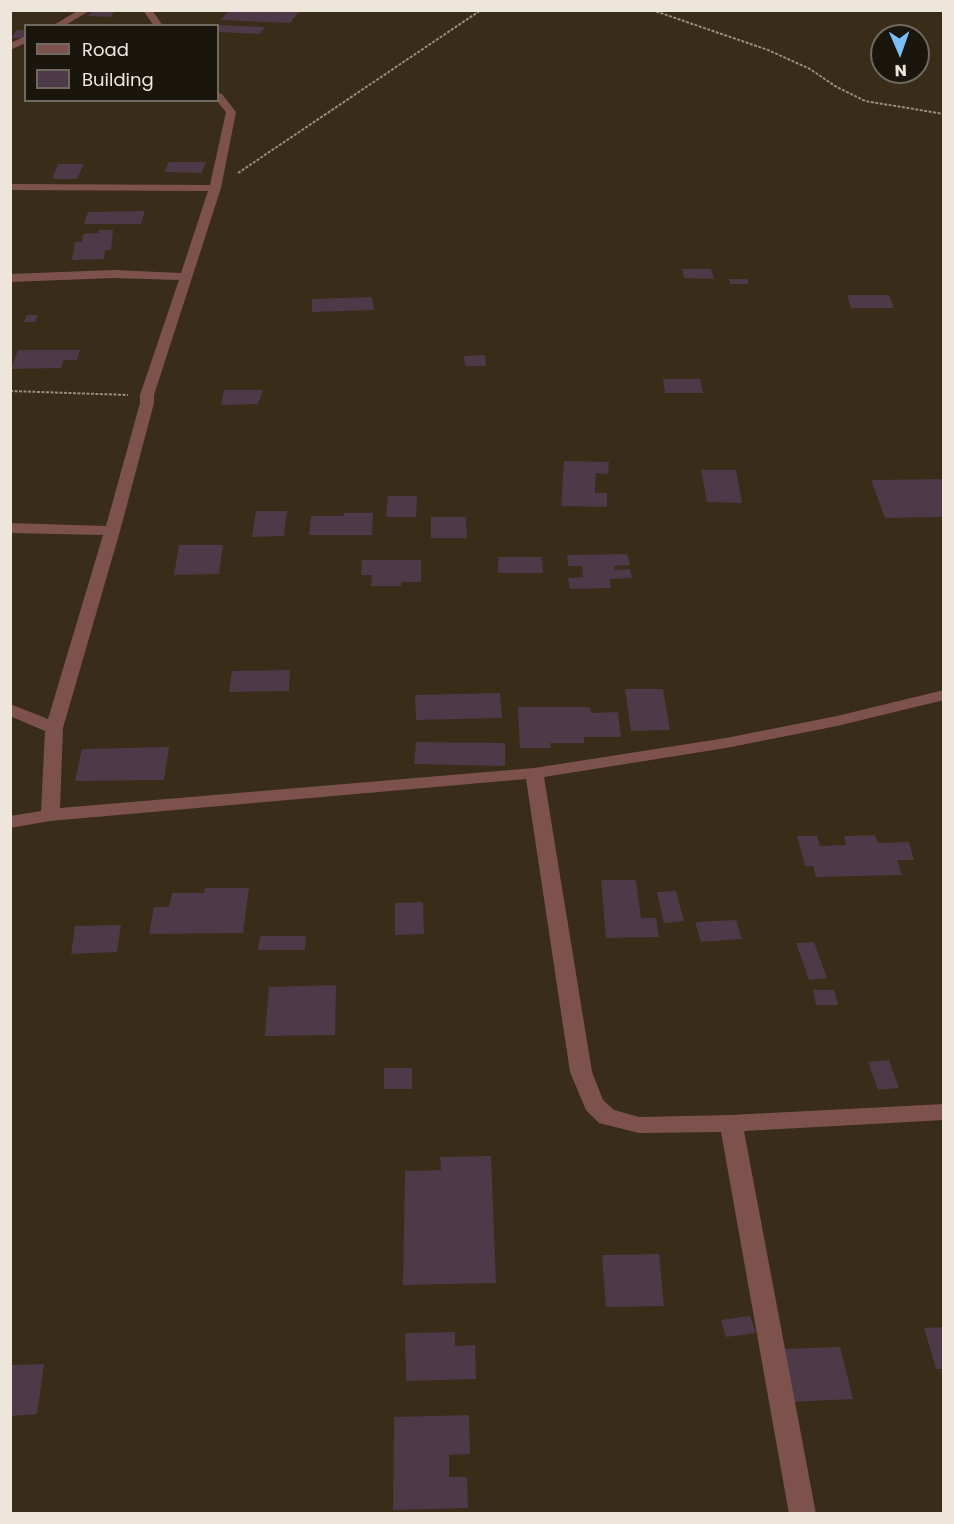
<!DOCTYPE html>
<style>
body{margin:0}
#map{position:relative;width:954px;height:1524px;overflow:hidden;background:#392c19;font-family:Poppins,sans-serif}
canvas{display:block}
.frame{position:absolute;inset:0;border:12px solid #eee6da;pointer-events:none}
.legend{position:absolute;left:24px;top:24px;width:195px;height:78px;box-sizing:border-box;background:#1b160d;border:2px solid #6f695f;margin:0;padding:8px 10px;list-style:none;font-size:18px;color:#eee6da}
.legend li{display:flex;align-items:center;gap:12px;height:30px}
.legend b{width:30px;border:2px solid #6f695f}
.north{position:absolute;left:870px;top:24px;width:60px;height:60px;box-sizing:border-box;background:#1b160d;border:2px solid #6f695f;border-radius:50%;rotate:178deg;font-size:16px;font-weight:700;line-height:24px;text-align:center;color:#eee6da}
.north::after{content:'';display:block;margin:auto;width:21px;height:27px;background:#79bff8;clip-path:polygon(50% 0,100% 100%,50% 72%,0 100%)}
</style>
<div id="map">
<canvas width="954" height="1524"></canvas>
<div class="frame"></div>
<ul class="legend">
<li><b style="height:8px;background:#7e524c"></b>Road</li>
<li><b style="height:16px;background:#4d3947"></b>Building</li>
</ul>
<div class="north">N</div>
</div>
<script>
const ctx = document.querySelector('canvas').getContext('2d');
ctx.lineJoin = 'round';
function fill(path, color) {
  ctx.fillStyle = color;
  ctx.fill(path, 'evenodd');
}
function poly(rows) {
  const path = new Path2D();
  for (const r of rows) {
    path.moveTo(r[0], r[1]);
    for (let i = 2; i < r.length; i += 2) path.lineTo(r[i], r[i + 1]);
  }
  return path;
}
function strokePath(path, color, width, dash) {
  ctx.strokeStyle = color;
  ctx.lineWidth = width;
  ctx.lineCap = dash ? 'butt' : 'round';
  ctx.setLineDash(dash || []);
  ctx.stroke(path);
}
fill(poly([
 [93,10,98,10,115,11,110,17,88,16],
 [229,10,300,10,290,23,221,20],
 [218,25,265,27,260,34,218,32],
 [17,30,26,30,24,38,11,38],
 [169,162,206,162,202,173,164,172],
 [58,164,84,164,77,179,52,179],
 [145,211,141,224,84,224,88,212],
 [99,230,113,230,111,250,105,250,104,259,72,260,75,242,82,242,83,234,99,233],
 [682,269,711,269,714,279,684,278],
 [729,279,747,279,749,284,730,284],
 [847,295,889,295,894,308,851,308],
 [372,297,374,310,312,312,312,299],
 [27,315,38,315,35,322,24,322],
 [18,350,80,350,77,360,64,360,61,368,11,369],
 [485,355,486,366,465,366,464,356],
 [663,379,700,379,703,393,665,393],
 [224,390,263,390,258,404,221,405],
 [564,461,609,462,608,474,596,473,595,493,607,493,607,507,561,506],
 [701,470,736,470,742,503,707,502],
 [944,479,944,517,885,518,871,480],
 [388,496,417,496,416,517,386,517],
 [256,511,287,511,284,536,252,537],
 [344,513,373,513,372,535,309,535,311,516,343,516],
 [431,517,466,517,467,538,431,538],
 [179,545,223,545,219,574,174,575],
 [627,554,630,565,614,566,615,570,630,569,632,578,610,579,611,588,570,589,568,578,583,577,582,566,568,566,567,555],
 [498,557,542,557,543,573,498,573],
 [362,560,421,560,421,582,401,582,401,586,371,586,372,575,361,575],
 [290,670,289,691,229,692,232,671],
 [625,689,663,689,670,730,631,731],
 [500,693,502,718,416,720,415,695],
 [518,707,590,707,591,713,618,712,621,737,584,737,584,743,550,743,551,748,520,748],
 [416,742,505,743,505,766,414,764],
 [169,747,164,780,75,781,82,749],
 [875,835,878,843,909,842,914,860,897,860,902,875,816,877,813,866,805,866,797,836,817,836,820,846,846,845,844,836],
 [601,880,636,880,641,918,656,918,659,937,606,938],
 [205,888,249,888,243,933,149,934,154,907,169,907,172,893,204,893],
 [676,891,684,921,664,923,657,892],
 [423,902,424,934,395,935,395,903],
 [736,920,742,939,701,942,695,922],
 [121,925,117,952,71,954,75,926],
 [260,936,306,936,305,950,258,950],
 [814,942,827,978,809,980,796,943],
 [336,985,335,1035,265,1036,269,987],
 [813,990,834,990,838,1005,816,1005],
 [889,1060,899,1088,878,1090,868,1062],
 [384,1068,412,1068,412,1089,384,1089],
 [491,1156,496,1283,403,1285,405,1171,441,1170,440,1157],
 [659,1254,664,1306,606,1307,602,1255],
 [750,1316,756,1333,726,1337,721,1320],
 [944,1327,944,1369,936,1369,924,1328],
 [455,1332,455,1346,475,1345,476,1379,406,1381,405,1333],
 [840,1347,853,1399,792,1402,780,1349],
 [44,1364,37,1414,10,1416,10,1365],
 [469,1415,470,1454,449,1455,449,1477,467,1477,468,1508,393,1510,394,1417]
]), '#4d3947');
strokePath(poly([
 [652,10,768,50,810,69,835,86,865,101,944,114],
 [238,173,481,10],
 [10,391,128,395]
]), '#988e7f', 2, [3, 1.5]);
fill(poly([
 [79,10,91,10,64,26,52,26,79,10],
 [143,10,152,10,163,26,154,26,143,10],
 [26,36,26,43,10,50,10,43,26,36],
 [218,93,222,94,236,112,221,188,154,395,154,403,120,531,63,728,60,808,534,768,726,738,837,716,944,690,944,700,837,726,726,748,544,777,592,1072,603,1100,614,1110,639,1117,731,1115,944,1104,944,1120,744,1131,816,1514,789,1514,721,1132,639,1133,599,1123,586,1110,570,1072,526,779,50,821,10,828,10,816,41,811,45,731,10,716,10,704,48,719,103,535,10,533,10,523,106,526,140,403,140,395,179,280,114,278,10,282,10,274,114,270,181,273,208,191,10,190,10,184,210,185,226,112,216,100,218,93]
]), '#7e524c');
</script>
